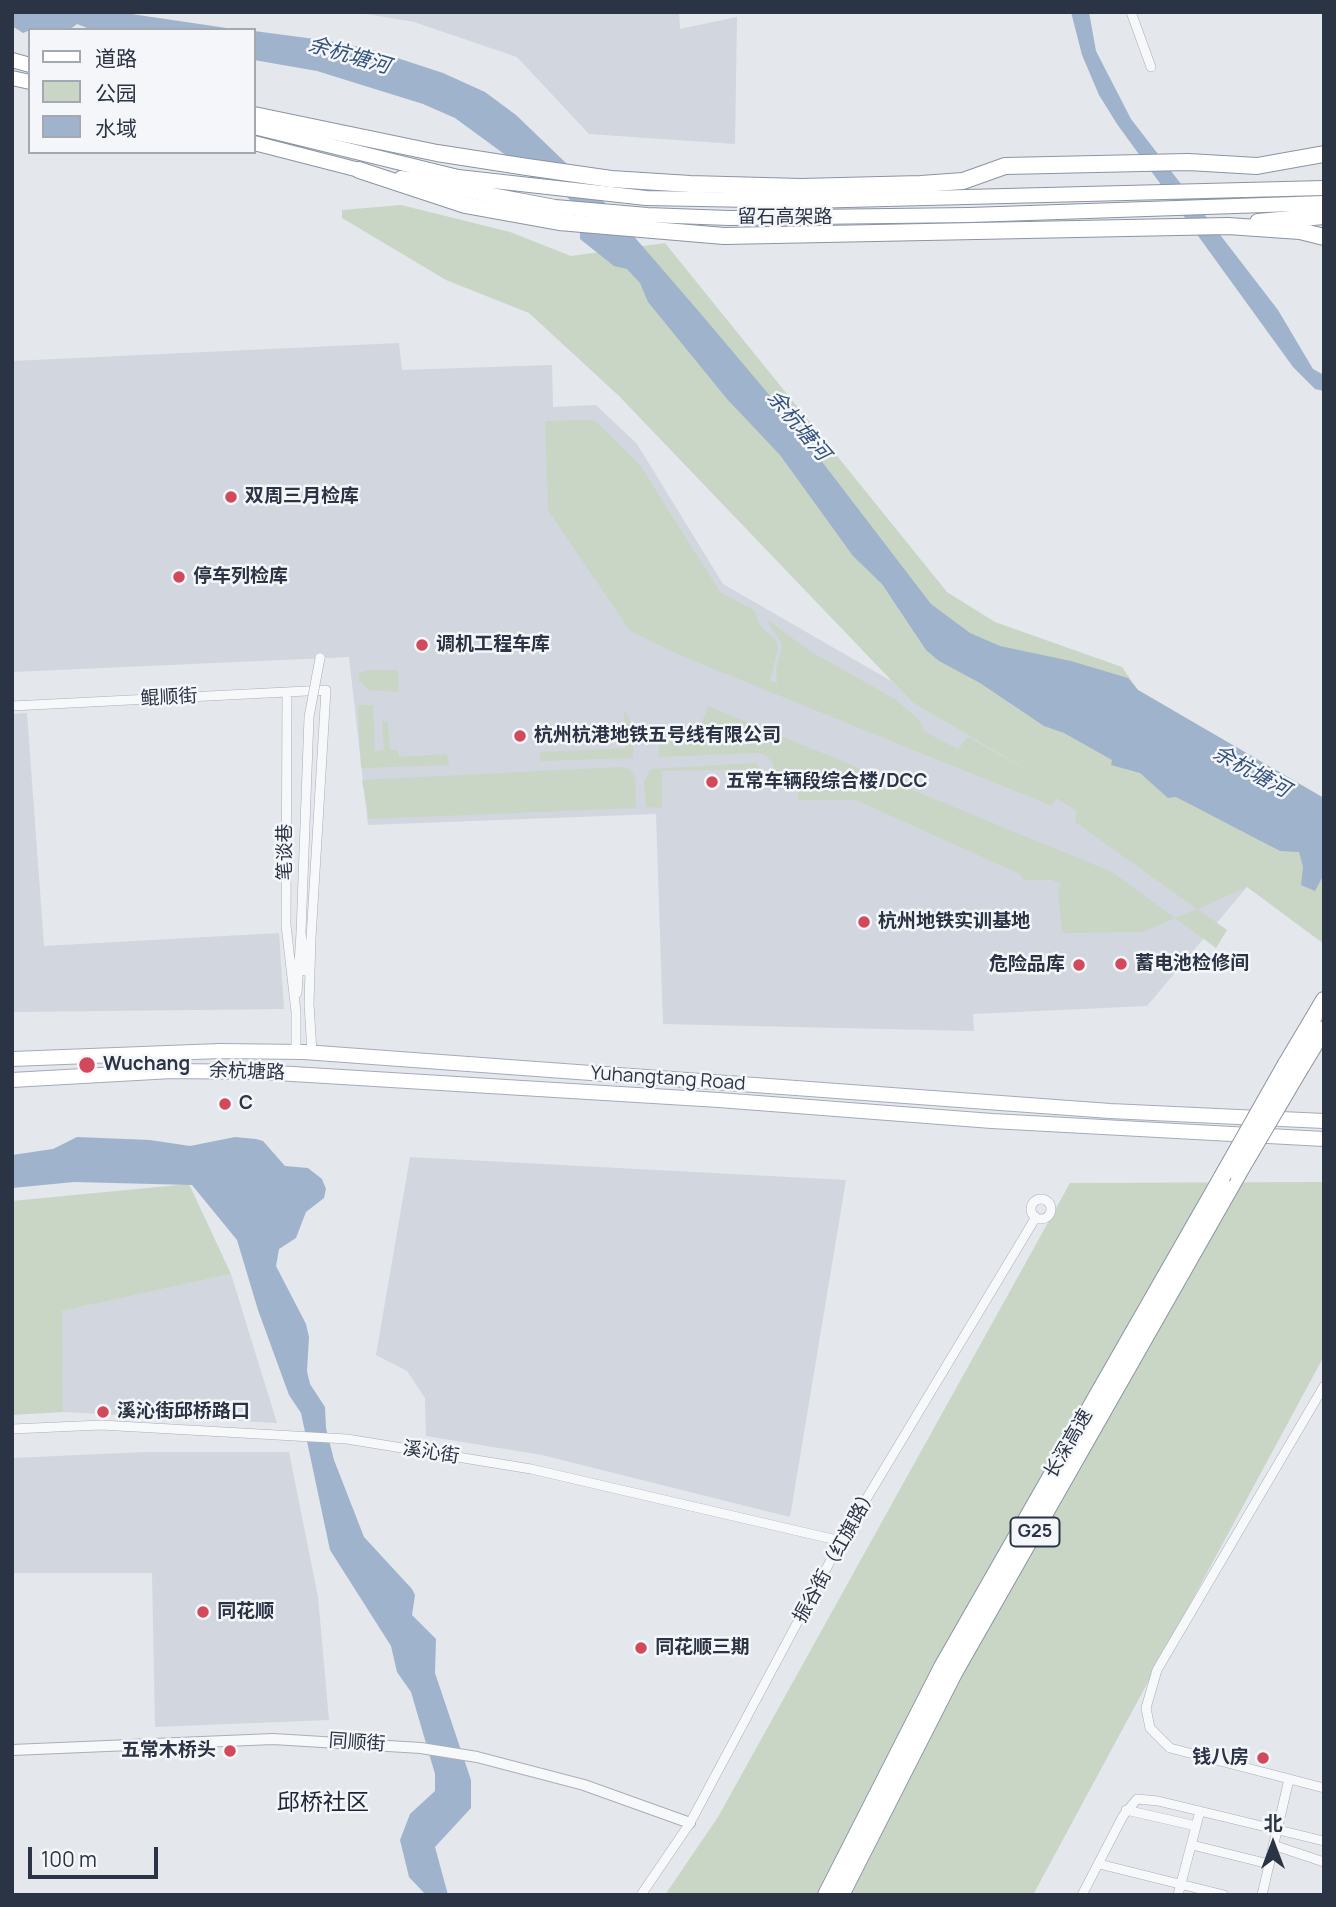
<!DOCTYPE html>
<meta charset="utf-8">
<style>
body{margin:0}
#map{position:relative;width:1336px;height:1907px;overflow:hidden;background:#e4e7ec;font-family:Manrope,"Noto Sans SC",sans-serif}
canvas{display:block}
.frame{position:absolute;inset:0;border:14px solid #2b3445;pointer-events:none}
.legend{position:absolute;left:28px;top:28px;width:228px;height:126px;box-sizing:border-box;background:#f4f6f9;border:2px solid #a4a8b1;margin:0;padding:9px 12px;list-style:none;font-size:21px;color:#2b3445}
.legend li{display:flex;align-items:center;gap:14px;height:35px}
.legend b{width:35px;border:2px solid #a4a8b1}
.north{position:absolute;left:1238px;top:1809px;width:70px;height:70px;-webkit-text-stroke:5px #f4f6f9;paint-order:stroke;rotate:0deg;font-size:19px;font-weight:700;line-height:28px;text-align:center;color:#2b3445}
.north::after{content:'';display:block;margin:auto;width:24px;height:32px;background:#2b3445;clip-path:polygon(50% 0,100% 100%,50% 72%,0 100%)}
.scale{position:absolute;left:28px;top:1847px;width:130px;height:32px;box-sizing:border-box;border:4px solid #2b3445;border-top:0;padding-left:9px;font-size:21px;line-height:24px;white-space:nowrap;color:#2b3445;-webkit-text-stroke:5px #f4f6f9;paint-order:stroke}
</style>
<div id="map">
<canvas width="1336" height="1907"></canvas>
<div class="frame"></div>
<ul class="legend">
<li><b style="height:9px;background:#fff"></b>道路</li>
<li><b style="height:19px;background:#c9d6c5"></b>公园</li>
<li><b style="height:19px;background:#9fb4cc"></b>水域</li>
</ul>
<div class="north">北</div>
<div class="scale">100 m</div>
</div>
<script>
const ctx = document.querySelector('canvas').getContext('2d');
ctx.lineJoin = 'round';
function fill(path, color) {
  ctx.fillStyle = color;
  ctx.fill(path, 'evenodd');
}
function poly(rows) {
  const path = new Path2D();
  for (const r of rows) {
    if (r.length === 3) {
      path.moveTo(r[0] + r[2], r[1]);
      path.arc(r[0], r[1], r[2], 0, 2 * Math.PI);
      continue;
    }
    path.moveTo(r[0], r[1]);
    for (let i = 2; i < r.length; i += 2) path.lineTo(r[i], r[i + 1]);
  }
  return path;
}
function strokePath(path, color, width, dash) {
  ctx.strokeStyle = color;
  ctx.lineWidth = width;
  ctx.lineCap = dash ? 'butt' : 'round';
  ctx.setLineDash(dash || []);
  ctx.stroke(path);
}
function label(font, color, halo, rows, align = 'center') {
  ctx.font = font + ' Manrope,"Noto Sans SC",sans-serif';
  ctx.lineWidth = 5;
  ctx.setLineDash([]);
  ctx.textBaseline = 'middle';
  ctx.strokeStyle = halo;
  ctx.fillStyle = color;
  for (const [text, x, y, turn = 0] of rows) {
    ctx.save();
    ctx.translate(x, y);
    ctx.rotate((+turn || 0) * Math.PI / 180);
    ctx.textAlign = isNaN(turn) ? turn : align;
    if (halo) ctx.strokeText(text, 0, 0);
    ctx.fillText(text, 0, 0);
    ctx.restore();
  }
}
fill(poly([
 [355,12,679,12,680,29,737,17,735,144,589,134,517,57,414,22],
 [399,343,402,370,552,365,553,407,596,405,637,444,723,584,893,682,913,703,1122,825,1247,887,1147,1006,973,1014,974,1031,663,1024,656,814,368,825,349,657,12,672,12,361],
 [27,713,44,946,279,933,284,1009,12,1012,12,714],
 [410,1157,846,1180,790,1517,542,1455,426,1436,425,1398,407,1371,376,1355],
 [231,1274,277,1423,63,1412,61,1311],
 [146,1452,289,1452,318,1597,329,1720,155,1727,152,1573,12,1573,12,1458]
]), '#d2d6de');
fill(poly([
 [401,205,510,232,571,256,665,243,947,592,995,622,1122,667,1138,690,1324,799,1324,944,1247,887,1198,909,1227,930,1216,948,1175,918,1143,932,1062,933,1058,889,1061,884,1052,880,1024,880,1020,874,856,800,798,800,798,775,774,775,773,764,767,756,759,753,659,757,659,733,691,733,702,722,708,706,1112,872,1175,918,1197,909,1075,822,1077,811,1056,798,1052,806,684,657,630,631,548,510,545,421,594,420,640,465,720,592,755,611,759,624,776,641,778,648,770,681,777,683,776,671,782,644,766,619,811,652,895,699,920,721,925,732,958,749,968,737,1041,778,913,703,619,396,529,313,446,280,342,218,342,210],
 [369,670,398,670,399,692,368,690,359,680,359,673],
 [358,705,373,705,375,751,384,750,382,721,388,722,390,750,398,750,399,757,447,754,449,765,361,768],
 [624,710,633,726,633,758,540,761,540,752,625,748],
 [755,763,761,769,662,771,662,808,646,807,644,782,651,769],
 [621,767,630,769,635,778,636,808,369,819,362,780],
 [1324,1182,1324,1356,1033,1895,665,1895,718,1817,1070,1183],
 [189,1184,231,1274,62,1311,63,1412,12,1415,12,1201]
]), '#c9d6c5');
fill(poly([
 [12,12,118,12,240,30,92,30,77,24,69,30,30,30,23,33,12,26],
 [1071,12,1089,12,1096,51,1131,119,1278,310,1313,369,1324,375,1324,391,1315,389,1293,367,1117,124,1099,95,1082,55],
 [254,31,330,41,373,50,443,73,485,92,516,115,593,189,701,314,787,416,931,604,970,633,1000,646,1071,661,1128,678,1138,690,1324,798,1324,874,1315,891,1301,885,1303,867,1299,852,1280,851,1176,797,1168,798,1140,773,1111,765,1112,760,1064,733,1044,726,980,683,939,661,926,650,882,584,853,556,780,455,727,399,648,302,640,283,627,269,614,266,580,239,580,223,570,200,555,184,534,181,511,159,455,118,423,104,317,71,254,60],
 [77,1137,150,1140,190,1146,235,1137,256,1139,263,1141,285,1166,308,1168,322,1179,326,1189,324,1198,306,1212,296,1238,279,1249,276,1266,306,1324,309,1337,307,1371,310,1384,325,1407,326,1428,334,1460,364,1537,412,1589,415,1595,412,1615,436,1639,435,1673,471,1780,471,1808,435,1847,448,1895,426,1895,409,1877,400,1840,410,1814,435,1791,435,1774,411,1692,397,1672,391,1646,330,1550,301,1413,289,1395,258,1310,237,1240,192,1185,74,1182,12,1188,12,1155,53,1149]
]), '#9fb4cc');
const minor = poly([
 [1131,12,1151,67],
 [287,692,286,925,296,1012,296,1051],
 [12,706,326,690,311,938,309,1004,312,1052],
 [297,993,301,933,305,971],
 [1041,1209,10],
 [1324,1386,1157,1670,1146,1708,1150,1728,1170,1748,1324,1788],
 [12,1429,101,1425,347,1439,531,1469,841,1541],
 [1126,1810,1196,1826],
 [1192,1845,1269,1864],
 [1273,1845,1324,1862],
 [1099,1864,1224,1895],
 [641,1895,690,1823,841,1541,1036,1217],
 [1082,1895,1123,1816,1137,1799,1158,1801,1324,1841],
 [1178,1895,1200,1811],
 [1262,1895,1289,1779]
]);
const tertiary = poly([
 [12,1750,273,1739,421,1748,477,1757,584,1785,690,1823]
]);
const primary = poly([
 [12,1059,220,1051,304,1052,1110,1111,1324,1121],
 [12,1080,172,1071,260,1072,719,1100,992,1121,1324,1139]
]);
const trunk = poly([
 [12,60,30,65],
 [12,78,30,82],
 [254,127,458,177,646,198,807,201,1324,188],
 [254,143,367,172],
 [401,178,555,207,647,215,729,218,970,215,1324,203]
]);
const motorway = poly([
 [254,115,437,153,527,167,611,179,690,184,801,187,921,184,963,181,1005,166,1188,162,1257,166,1324,154],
 [359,170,465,205,559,222,724,236,1228,226,1300,231,1324,237],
 [1258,222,1324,216],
 [1286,1064,1324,1000],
 [1301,1067,1324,1029],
 [826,1895,942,1667,1222,1177],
 [841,1895,954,1673,1238,1174]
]);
strokePath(minor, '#a9aeb7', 10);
strokePath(tertiary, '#a9aeb7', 12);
strokePath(primary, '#a3abb8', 16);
strokePath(trunk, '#8b94a3', 16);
strokePath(motorway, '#8b94a3', 18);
strokePath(minor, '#f7f8fa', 9);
strokePath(tertiary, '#f7f8fa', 10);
strokePath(primary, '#fff', 14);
strokePath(trunk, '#fff', 14);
strokePath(motorway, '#fff', 16);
const minorBridge = poly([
 [301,933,309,717,320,658]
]);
const motorwayBridge = poly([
 [1238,1174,1301,1067],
 [1222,1177,1286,1064]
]);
strokePath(minorBridge, '#a9aeb7', 10, []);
strokePath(motorwayBridge, '#8b94a3', 18, []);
strokePath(minorBridge, '#f7f8fa', 9);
strokePath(motorwayBridge, '#fff', 16);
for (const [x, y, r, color] of [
 [231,497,7,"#d1495b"],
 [179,577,7,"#d1495b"],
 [422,645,7,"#d1495b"],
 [520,736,7,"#d1495b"],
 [712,782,7,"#d1495b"],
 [864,922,7,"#d1495b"],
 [1121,964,7,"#d1495b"],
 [1079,965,7,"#d1495b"],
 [87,1065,9,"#d1495b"],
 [225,1104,7,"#d1495b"],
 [103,1412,7,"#d1495b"],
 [203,1612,7,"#d1495b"],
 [641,1648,7,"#d1495b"],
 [230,1751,7,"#d1495b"],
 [1263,1758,7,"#d1495b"]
]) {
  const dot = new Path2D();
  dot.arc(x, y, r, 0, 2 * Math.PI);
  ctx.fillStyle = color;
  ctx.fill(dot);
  strokePath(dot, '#f4f6f9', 2.5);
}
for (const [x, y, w] of [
 [1035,1532,49]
]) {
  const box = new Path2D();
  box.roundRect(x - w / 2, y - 14.5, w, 29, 5);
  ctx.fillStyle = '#f4f6f9';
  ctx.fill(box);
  strokePath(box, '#2b3445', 2);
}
label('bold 18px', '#2b3445', null, [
 ["G25",1035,1532]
]);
label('19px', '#2b3445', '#f4f6f9', [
 ["留石高架路",785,218],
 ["鲲顺街",169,698,-3],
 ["笔谈巷",286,852,-90],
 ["余杭塘路",247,1072,2],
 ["Yuhangtang Road",668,1079,4],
 ["长深高速",1069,1444,-60],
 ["溪沁街",431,1453,9],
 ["振谷街（红旗路）",836,1555,-61],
 ["同顺街",357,1743,4]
]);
label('bold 19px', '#2b3445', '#f4f6f9', [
 ["双周三月检库",245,497],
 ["停车列检库",193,577],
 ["调机工程车库",436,645],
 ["杭州杭港地铁五号线有限公司",534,736],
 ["五常车辆段综合楼/DCC",726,782],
 ["杭州地铁实训基地",878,922],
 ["蓄电池检修间",1135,964],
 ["危险品库",1065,965,"right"],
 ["Wuchang",103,1065],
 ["C",239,1104],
 ["溪沁街邱桥路口",117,1412],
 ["同花顺",217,1612],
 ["同花顺三期",655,1648],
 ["五常木桥头",216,1751,"right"],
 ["钱八房",1249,1758,"right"]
], 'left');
label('italic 21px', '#34527a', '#f4f6f9', [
 ["余杭塘河",349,56,16],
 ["余杭塘河",798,426,50],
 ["余杭塘河",1251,772,29]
]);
label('23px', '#1d2536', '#f4f6f9', [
 ["邱桥社区",323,1804]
]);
</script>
